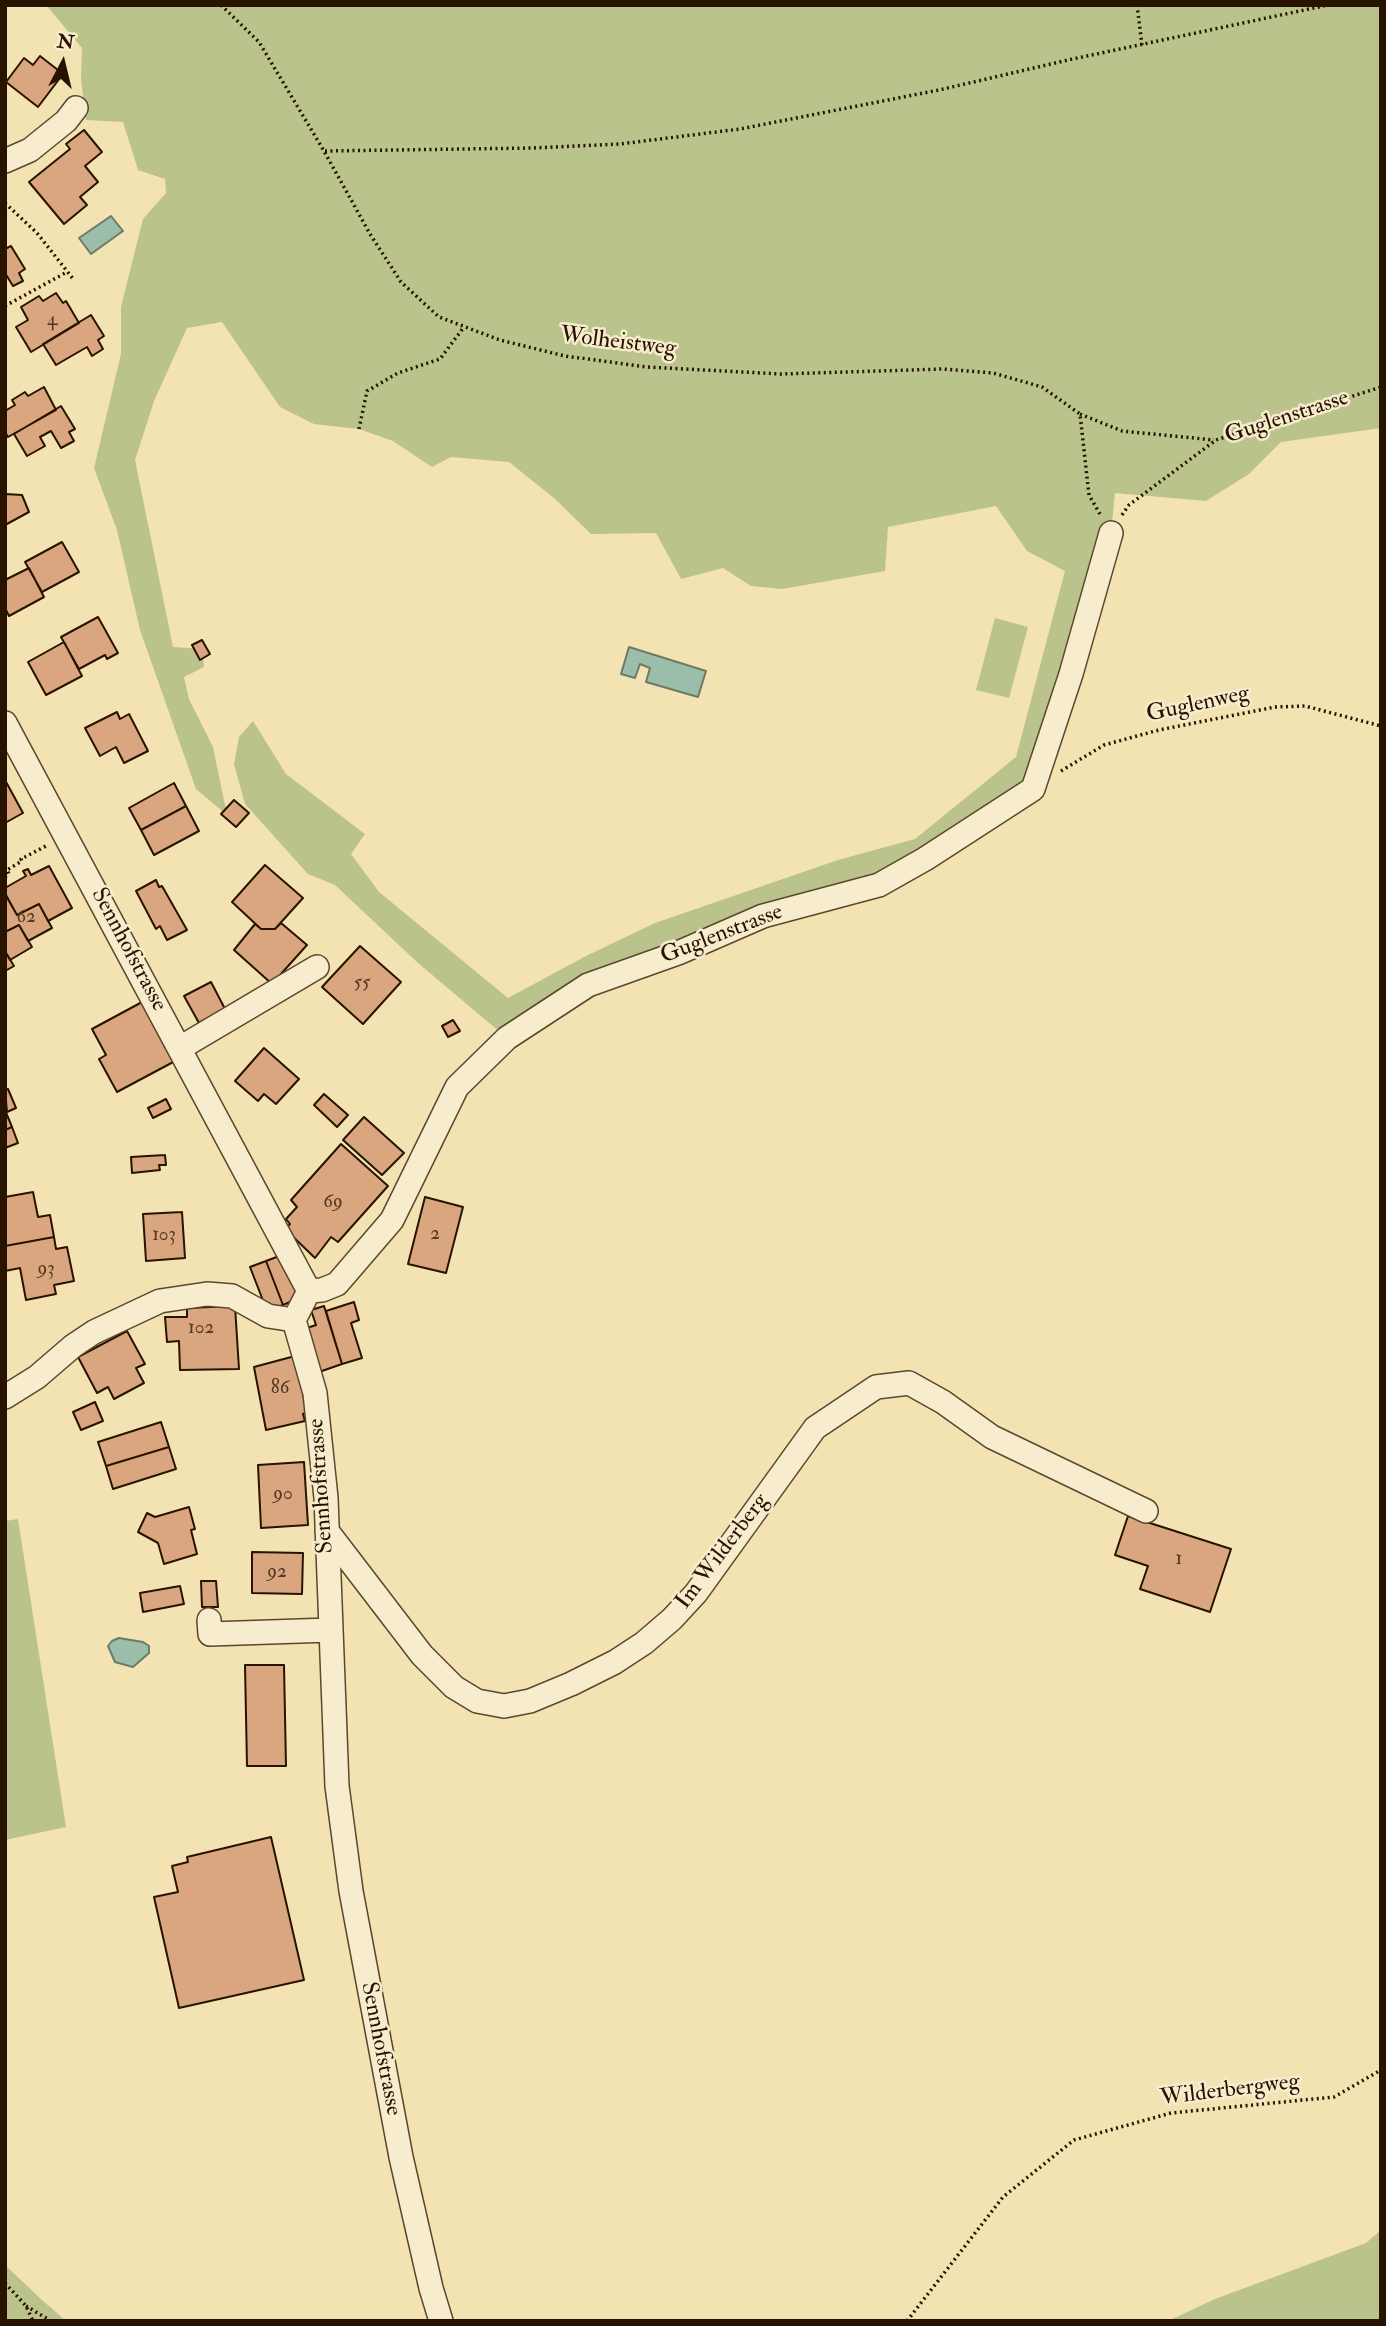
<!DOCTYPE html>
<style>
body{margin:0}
#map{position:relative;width:1386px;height:2326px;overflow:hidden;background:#f3e2b2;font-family:"IM FELL Double Pica",serif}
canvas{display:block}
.frame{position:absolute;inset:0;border:7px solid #281300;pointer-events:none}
.north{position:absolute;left:28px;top:28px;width:70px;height:70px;-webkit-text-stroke:5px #f7eccd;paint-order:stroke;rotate:7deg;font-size:19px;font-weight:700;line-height:28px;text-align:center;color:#281300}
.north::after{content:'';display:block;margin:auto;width:24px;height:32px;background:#281300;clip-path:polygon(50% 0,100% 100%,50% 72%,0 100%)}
</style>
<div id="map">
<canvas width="1386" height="2326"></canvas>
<div class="frame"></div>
<div class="north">N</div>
</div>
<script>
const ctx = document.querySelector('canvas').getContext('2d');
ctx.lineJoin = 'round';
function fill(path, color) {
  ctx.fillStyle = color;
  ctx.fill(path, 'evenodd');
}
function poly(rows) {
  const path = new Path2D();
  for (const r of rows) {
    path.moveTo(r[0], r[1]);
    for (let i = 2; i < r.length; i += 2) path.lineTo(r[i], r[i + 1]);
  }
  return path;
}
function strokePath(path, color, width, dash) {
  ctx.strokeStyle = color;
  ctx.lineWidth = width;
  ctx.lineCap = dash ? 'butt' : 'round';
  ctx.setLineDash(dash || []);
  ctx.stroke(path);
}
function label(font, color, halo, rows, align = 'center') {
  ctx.font = font + ' "IM FELL Double Pica",serif';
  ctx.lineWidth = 5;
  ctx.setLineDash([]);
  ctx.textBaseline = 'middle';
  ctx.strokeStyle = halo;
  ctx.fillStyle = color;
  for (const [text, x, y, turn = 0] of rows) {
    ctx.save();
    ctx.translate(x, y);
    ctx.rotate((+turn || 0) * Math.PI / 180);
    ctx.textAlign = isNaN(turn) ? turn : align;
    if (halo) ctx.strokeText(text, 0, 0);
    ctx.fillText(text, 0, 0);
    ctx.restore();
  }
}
fill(poly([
 [46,5,1381,5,1381,428,1281,442,1249,474,1206,501,1115,493,1111,533,1033,789,925,859,588,985,507,1038,418,963,335,885,308,874,245,804,234,764,239,737,253,721,286,774,365,834,351,854,379,892,508,998,586,956,655,923,838,860,915,839,1016,757,1065,571,1027,551,996,506,888,527,885,571,782,589,751,586,723,568,681,579,656,533,591,534,555,499,509,462,451,457,432,467,393,441,359,429,314,424,280,407,222,322,187,328,154,401,135,460,173,647,202,649,204,667,184,677,189,699,213,747,227,815,196,789,140,630,117,530,94,468,121,354,121,307,143,219,166,193,165,179,138,170,123,122,86,120,81,80,82,48],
 [995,618,1028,627,1009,698,976,690],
 [18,1519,66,1827,5,1840,5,1521],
 [1381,2230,1381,2321,1168,2321,1215,2299,1366,2243],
 [5,2265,42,2300,66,2321,5,2321]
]), '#bbc38c');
const water = poly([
 [111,216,123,231,91,254,79,238,111,216],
 [629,647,706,671,698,697,646,682,650,668,640,664,635,678,621,674,629,647],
 [119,1638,143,1642,149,1646,149,1653,133,1667,115,1662,108,1646,112,1641,119,1638]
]);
fill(water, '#9bbeaa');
strokePath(water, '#6d7a66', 2);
const building = poly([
 [40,56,63,74,38,107,6,82,24,58,33,65,40,56],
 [84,130,102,152,85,166,98,182,80,197,87,205,64,224,29,182,70,149,66,144,84,130],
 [11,246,25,269,19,273,23,281,13,286,5,273,5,249,11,246],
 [56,293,63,303,66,301,79,323,31,352,16,327,28,320,21,307,39,296,43,301,56,293],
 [91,315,104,336,98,340,103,349,92,356,87,347,56,365,43,344,91,315],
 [44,387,56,410,8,437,5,432,5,411,15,405,12,400,25,392,28,396,44,387],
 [61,406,75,429,69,432,74,441,61,448,51,431,40,437,45,446,27,456,14,434,61,406],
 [5,494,22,495,29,512,5,525,5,494],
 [62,542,79,572,42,592,25,562,62,542],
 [29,568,44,597,9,616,5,608,5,580,29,568],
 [98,617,118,653,107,659,105,655,79,669,61,637,98,617],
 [202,640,210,654,200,660,192,645,202,640],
 [64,642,82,676,46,695,28,662,64,642],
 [117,712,120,719,129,714,148,751,124,763,116,747,100,756,85,728,117,712],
 [5,780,23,813,5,823,5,780],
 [174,783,186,806,141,830,129,808,174,783],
 [234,800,249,813,236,827,221,814,234,800],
 [186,806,199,831,154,855,141,830,186,806],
 [265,865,303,898,275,929,261,929,232,902,265,865],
 [49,866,72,908,48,921,39,904,17,915,5,894,5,888,26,876,23,871,28,869,31,875,49,866],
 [156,880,159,887,162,886,187,930,167,940,160,926,156,929,136,891,156,880],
 [6,895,17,915,39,904,52,928,28,941,19,925,5,932,6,895],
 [281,923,307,945,272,984,234,950,255,924,261,929,275,929,281,923],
 [19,925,32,947,10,960,5,951,5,932,19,925],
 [360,946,401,982,363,1024,322,987,360,946],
 [5,951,14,966,5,971,5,951],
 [211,982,225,1009,199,1023,184,996,211,982],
 [144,1001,177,1060,117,1092,99,1059,106,1055,92,1029,144,1001],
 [453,1020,460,1031,448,1037,442,1026,453,1020],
 [264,1048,299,1079,276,1104,264,1094,258,1101,235,1081,264,1048],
 [8,1089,16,1108,7,1112,5,1090,8,1089],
 [324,1094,348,1115,337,1127,314,1105,324,1094],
 [166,1099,171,1109,153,1118,148,1108,166,1099],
 [5,1110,12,1127,5,1130,5,1110],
 [364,1117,404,1153,382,1175,343,1140,364,1117],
 [12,1127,18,1143,5,1148,5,1130,12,1127],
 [341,1144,388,1186,338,1242,331,1237,315,1258,285,1229,290,1224,286,1219,297,1207,291,1200,341,1144],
 [165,1155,166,1165,159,1165,160,1170,132,1173,131,1157,165,1155],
 [33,1192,38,1217,50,1215,54,1237,5,1246,5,1197,33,1192],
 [425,1197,463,1207,446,1273,408,1264,425,1197],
 [182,1212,185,1258,146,1261,143,1214,182,1212],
 [54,1237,56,1249,67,1247,74,1281,54,1285,56,1294,26,1300,20,1268,5,1271,5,1246,54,1237],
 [282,1255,299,1298,283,1305,266,1261,282,1255],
 [266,1261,283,1305,267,1311,250,1267,266,1261],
 [354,1302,359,1320,351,1323,362,1358,342,1364,326,1311,354,1302],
 [235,1306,239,1369,180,1370,179,1341,167,1342,165,1317,187,1317,187,1308,235,1306],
 [324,1306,342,1364,319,1372,307,1328,316,1325,311,1310,324,1306],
 [127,1331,145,1364,136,1368,144,1383,114,1399,108,1387,97,1393,78,1357,127,1331],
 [295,1356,307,1412,303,1414,305,1421,266,1430,254,1367,295,1356],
 [95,1402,103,1421,81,1430,73,1412,95,1402],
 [161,1422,169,1447,106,1466,98,1442,161,1422],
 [169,1447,176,1469,113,1489,106,1466,169,1447],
 [304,1462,308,1525,261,1528,258,1465,304,1462],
 [189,1507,195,1529,191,1530,197,1554,164,1564,158,1543,138,1532,147,1513,155,1517,189,1507],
 [1128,1516,1231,1549,1210,1612,1140,1589,1148,1566,1115,1555,1128,1516],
 [252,1552,303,1553,302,1594,252,1593,252,1552],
 [201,1581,216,1581,218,1607,202,1607,201,1581],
 [180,1586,184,1604,143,1612,140,1593,180,1586],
 [245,1665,284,1665,286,1766,247,1766,245,1665],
 [271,1837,304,1980,179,2008,154,1897,178,1892,172,1866,188,1862,187,1857,271,1837]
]);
fill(building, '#d9a680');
strokePath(building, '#281300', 2);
const minor = poly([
 [5,161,30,150,66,121,76,108],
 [5,723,309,1291,294,1320,315,1393,326,1498,337,1786,351,1891,401,2157,431,2288,441,2321],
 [180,1048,317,967],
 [309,1291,322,1290,337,1284,392,1220,457,1087,507,1038,588,985,678,953,763,916,879,885,925,859,1033,789,1071,674,1111,533],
 [5,1397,37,1377,73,1346,94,1332,160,1301,207,1294,232,1296,268,1316,294,1320],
 [327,1531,422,1655,454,1687,477,1701,504,1706,530,1701,571,1684,615,1662,644,1643,672,1619,696,1593,815,1428,876,1387,909,1383,943,1402,992,1437,1146,1511],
 [209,1620,210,1634,330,1630]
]);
strokePath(minor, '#5b472c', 26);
strokePath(poly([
 [221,5,259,42,324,151,370,234,401,282,439,317,500,340,565,356,647,367,781,374,943,369,993,373,1042,387,1080,414,1089,495,1100,514],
 [1137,5,1142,45],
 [325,151,533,148,620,144,740,129,939,90,1068,60,1328,5],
 [5,203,37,233,74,280],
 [5,306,67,272],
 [1080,414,1122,431,1214,440],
 [359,429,367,391,398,373,440,359,464,327],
 [1122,515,1129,505,1216,440,1381,387],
 [1061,771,1104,745,1159,730,1275,707,1305,706,1381,726],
 [5,877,9,874,7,870,22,861,21,859,46,846],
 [5,2283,26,2306,33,2321],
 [26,2306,51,2321],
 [907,2321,1003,2197,1074,2140,1171,2113,1334,2097,1381,2070]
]), '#281300', 3.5, [2, 3.5]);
strokePath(minor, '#f7eccd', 23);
label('19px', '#543820', null, [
 ["4",52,321],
 ["62",26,918],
 ["55",362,984],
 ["69",333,1203],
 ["2",435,1235],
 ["103",164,1236],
 ["93",46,1270],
 ["102",201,1329],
 ["86",280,1389],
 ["90",283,1495],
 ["1",1179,1560],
 ["92",277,1573]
]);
label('23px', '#281300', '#f7eccd', [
 ["Wolheistweg",618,343,7],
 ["Guglenstrasse",1287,418,-18],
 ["Guglenweg",1198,705,-12],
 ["Guglenstrasse",722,935,-21],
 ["Sennhofstrasse",128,950,62],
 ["Sennhofstrasse",322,1486,-94],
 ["Im Wilderberg",723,1552,-53],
 ["Sennhofstrasse",380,2049,79],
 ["Wilderbergweg",1230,2091,-7]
]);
</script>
